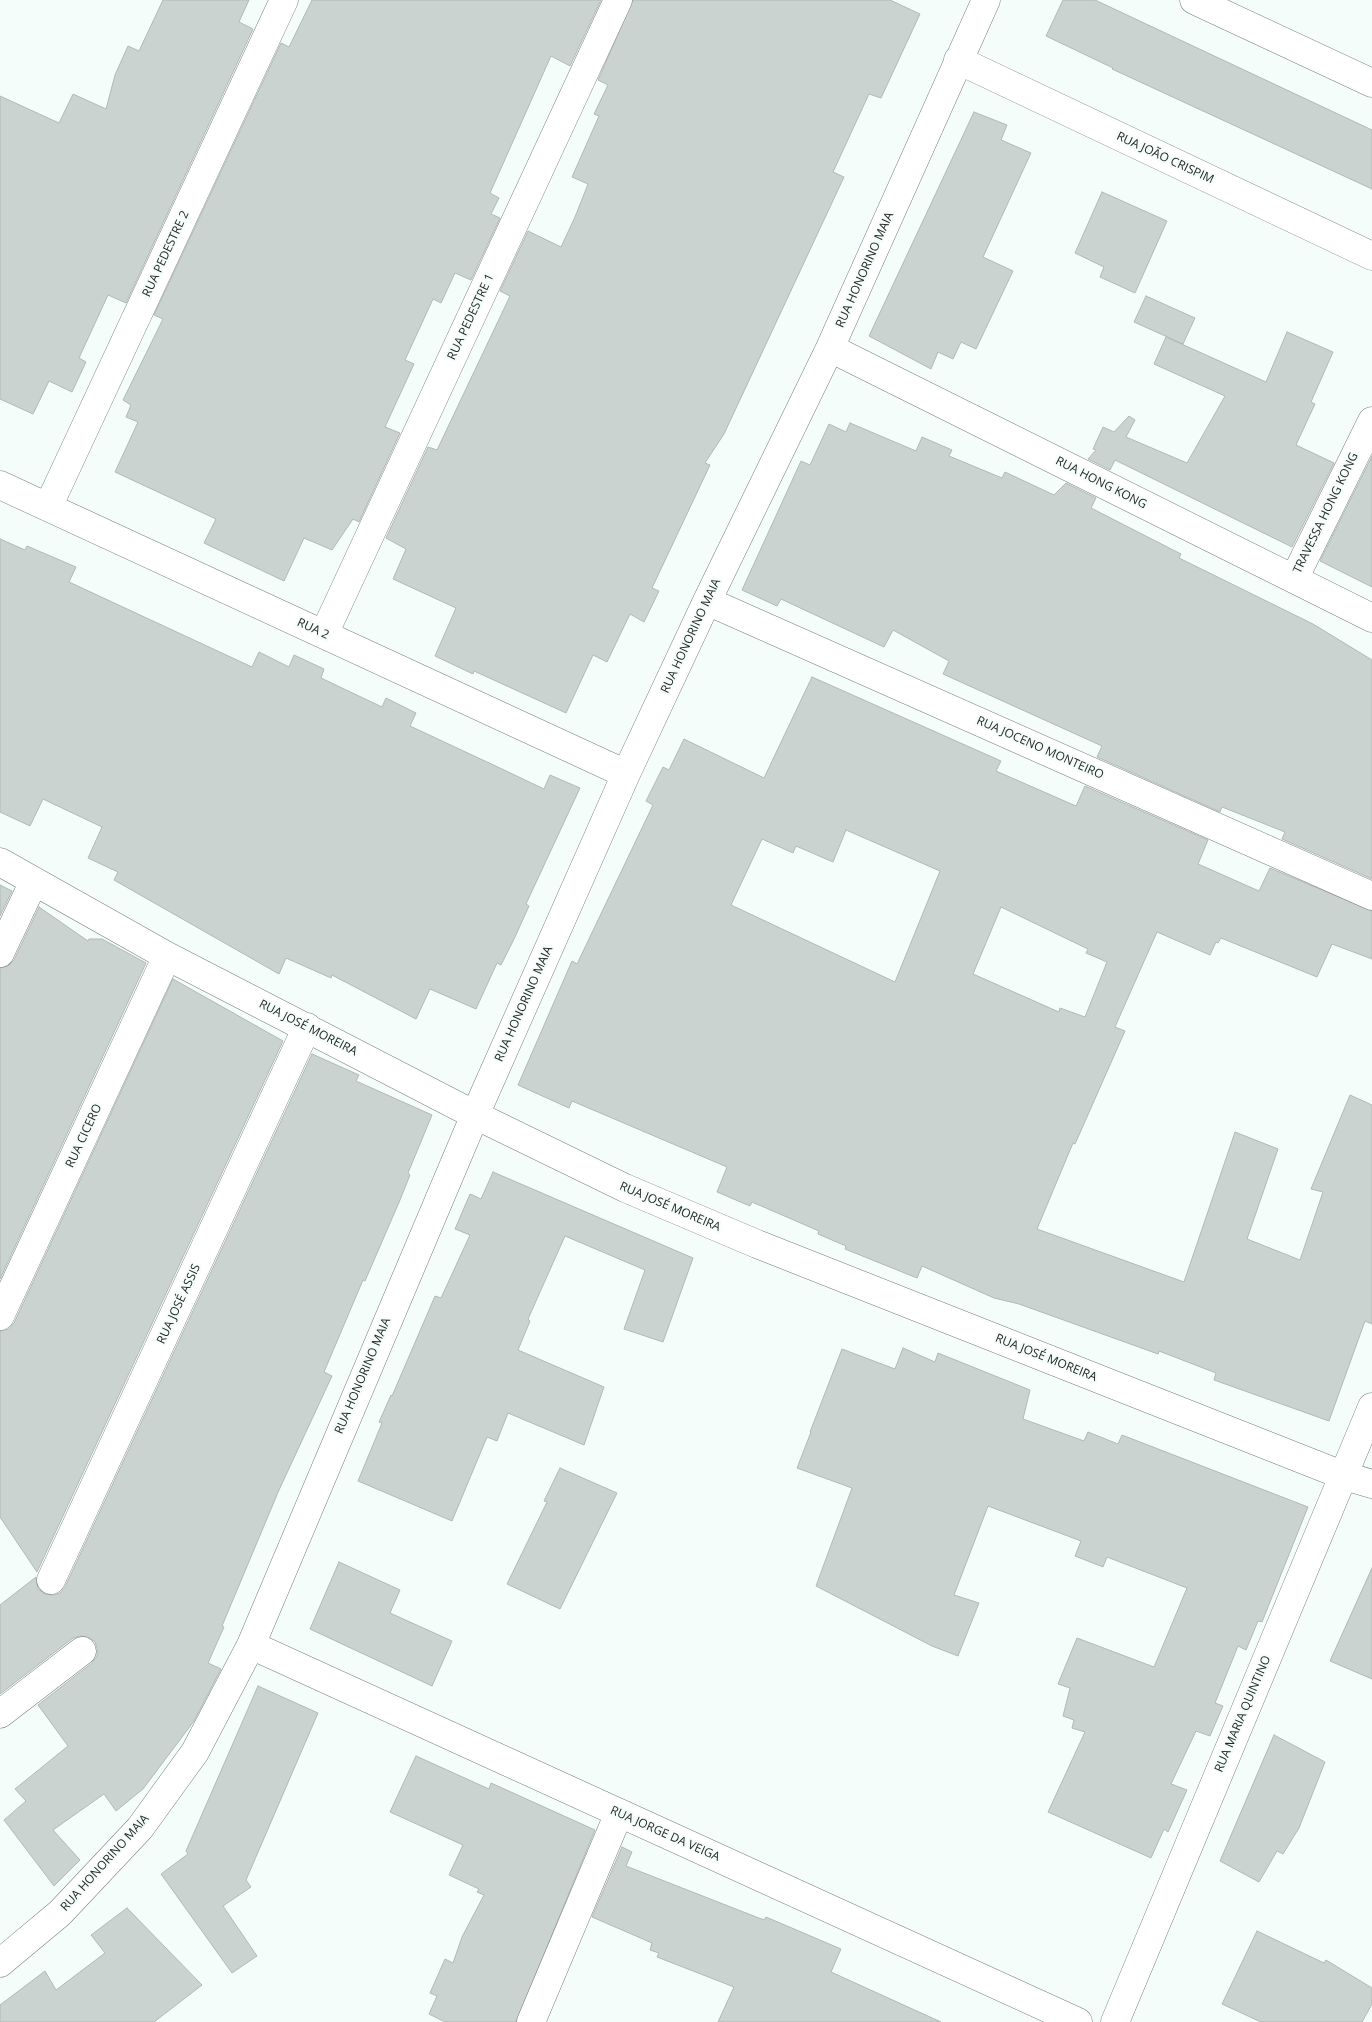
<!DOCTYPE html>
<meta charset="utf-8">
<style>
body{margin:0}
canvas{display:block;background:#f4fdfa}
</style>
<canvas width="1372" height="2022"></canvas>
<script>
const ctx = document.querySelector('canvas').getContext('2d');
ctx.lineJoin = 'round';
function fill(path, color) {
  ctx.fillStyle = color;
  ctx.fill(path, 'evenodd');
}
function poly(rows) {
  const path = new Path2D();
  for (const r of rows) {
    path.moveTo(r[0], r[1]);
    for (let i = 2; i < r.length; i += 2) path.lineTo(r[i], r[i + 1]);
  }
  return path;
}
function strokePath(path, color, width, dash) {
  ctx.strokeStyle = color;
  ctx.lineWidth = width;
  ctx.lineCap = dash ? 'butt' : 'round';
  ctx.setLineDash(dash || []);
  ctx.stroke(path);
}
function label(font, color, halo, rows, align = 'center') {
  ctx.font = font + ' "Open Sans",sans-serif';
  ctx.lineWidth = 4.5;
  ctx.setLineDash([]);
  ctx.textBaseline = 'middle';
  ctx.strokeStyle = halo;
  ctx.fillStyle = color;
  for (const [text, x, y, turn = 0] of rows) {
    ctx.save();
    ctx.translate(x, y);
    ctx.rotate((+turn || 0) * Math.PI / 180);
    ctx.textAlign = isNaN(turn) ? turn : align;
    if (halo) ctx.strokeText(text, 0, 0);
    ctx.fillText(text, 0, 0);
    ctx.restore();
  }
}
const building = poly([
 [163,0,249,0,239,22,253,29,126,303,108,295,79,358,86,362,72,392,49,381,33,414,0,399,0,96,59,123,73,94,106,109,115,75,128,46,139,51,163,0],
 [312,0,601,0,570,66,551,56,490,193,499,198,491,214,500,218,471,280,455,273,441,303,433,299,405,360,414,364,385,427,400,433,359,522,353,519,332,550,304,538,284,581,204,543,216,519,115,472,138,422,126,417,131,405,123,400,163,319,154,315,281,43,289,47,312,0],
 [633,0,890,0,920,14,881,98,869,94,833,172,844,177,724,434,705,463,710,465,652,588,659,591,644,622,630,614,607,662,593,655,566,713,474,671,473,674,435,656,456,608,393,579,406,549,386,538,428,447,437,450,510,296,500,291,528,231,561,247,575,217,588,184,572,177,599,116,594,114,608,85,598,80,633,0],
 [1063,0,1095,0,1372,130,1372,189,1112,69,1113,68,1046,36,1063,0],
 [974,112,1007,125,1001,140,1031,153,983,257,1013,271,976,349,961,342,953,359,938,352,931,369,869,336,974,112],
 [1102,192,1167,221,1135,293,1100,277,1104,267,1075,253,1102,192],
 [1146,296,1195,318,1183,344,1134,322,1146,296],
 [1287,332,1333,352,1311,402,1315,404,1296,445,1334,463,1292,547,1115,460,1110,470,1088,459,1096,450,1093,449,1103,427,1114,432,1129,416,1135,420,1126,437,1187,463,1225,396,1154,364,1166,337,1266,382,1287,332],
 [850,423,916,451,922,437,952,450,949,456,1002,478,1005,472,1054,495,1066,483,1096,498,1091,508,1181,554,1179,558,1313,624,1372,660,1372,879,1282,839,1285,832,1222,807,1220,812,1097,757,1102,746,943,674,949,661,893,630,884,647,781,599,777,606,742,590,801,461,810,465,829,424,846,432,850,423],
 [1372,456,1372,587,1320,561,1372,456],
 [0,539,25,550,27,546,76,567,69,582,252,667,259,652,289,667,294,655,324,669,321,678,382,707,386,698,416,713,410,726,502,769,544,789,550,775,580,788,526,904,529,906,515,937,501,965,497,963,476,1009,430,989,416,1019,332,975,331,978,286,958,279,974,114,880,118,872,88,858,102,827,43,799,30,826,0,812,0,539],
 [812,677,1001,761,996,771,1076,806,1085,786,1208,840,1198,864,1259,891,1270,868,1372,911,1372,959,1332,944,1317,977,1221,938,1218,943,1216,942,1210,955,1157,932,1115,1027,1125,1031,1075,1144,1073,1143,1037,1229,1184,1282,1235,1132,1278,1149,1247,1239,1300,1260,1323,1192,1311,1189,1350,1095,1372,1105,1372,1324,1365,1321,1329,1421,1214,1380,1216,1373,1159,1351,1158,1354,1019,1304,994,1298,922,1266,917,1278,845,1249,846,1246,818,1234,819,1231,752,1202,750,1206,717,1192,727,1167,572,1101,569,1108,518,1085,572,961,577,964,653,805,646,801,663,767,669,770,684,739,764,778,812,677],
 [846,830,940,871,895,982,731,905,762,839,793,853,796,846,833,862,846,830],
 [1001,907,1088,949,1086,953,1107,962,1085,1017,1060,1008,1059,1012,973,974,1001,907],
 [0,885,12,891,0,916,0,885],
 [39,907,88,941,89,939,102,939,146,963,0,1279,0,968,8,966,14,960,39,907],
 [173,979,283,1041,37,1572,0,1517,0,1331,9,1329,14,1323,173,979],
 [312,1054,359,1075,356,1081,432,1115,408,1173,410,1175,400,1200,365,1281,363,1280,324,1372,332,1376,279,1490,222,1626,224,1627,208,1663,221,1669,194,1721,143,1789,116,1811,104,1794,53,1830,80,1860,54,1886,4,1820,26,1801,15,1789,68,1746,38,1705,92,1663,97,1656,97,1648,95,1642,88,1637,80,1636,73,1638,0,1694,0,1605,36,1577,38,1589,45,1594,53,1595,60,1593,65,1587,312,1054],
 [493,1172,693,1258,663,1342,624,1329,645,1270,565,1236,528,1319,530,1321,518,1350,604,1387,584,1445,508,1413,497,1441,487,1437,452,1521,358,1481,382,1423,379,1422,391,1395,392,1396,435,1296,441,1298,470,1235,455,1229,470,1194,481,1199,493,1172],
 [903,1348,935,1362,938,1353,1030,1390,1023,1419,1084,1441,1088,1432,1118,1444,1122,1435,1308,1507,1262,1622,1258,1621,1246,1650,1238,1646,1215,1703,1223,1706,1210,1736,1196,1731,1171,1784,1187,1790,1168,1832,1164,1829,1151,1858,1048,1812,1085,1732,1072,1728,1074,1720,1063,1716,1070,1688,1058,1684,1077,1638,1154,1667,1187,1588,1107,1557,1103,1567,1075,1556,1081,1541,988,1506,954,1595,979,1603,958,1656,932,1646,816,1586,852,1488,797,1468,811,1432,810,1432,842,1349,895,1369,903,1348],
 [560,1468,617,1493,560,1609,507,1584,547,1502,544,1501,560,1468],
 [339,1562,400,1590,390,1613,452,1641,432,1686,310,1629,339,1562],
 [1372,1568,1372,1679,1330,1661,1372,1568],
 [258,1686,318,1713,246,1880,251,1887,223,1906,257,1956,232,1973,161,1874,188,1854,186,1851,258,1686],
 [1274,1735,1325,1762,1299,1828,1283,1854,1277,1851,1259,1882,1220,1861,1274,1735],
 [416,1756,489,1789,491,1783,595,1830,516,2022,445,2022,429,2014,437,1996,430,1993,445,1959,453,1963,462,1937,484,1895,477,1892,479,1889,449,1875,463,1845,390,1812,416,1756],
 [622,1847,632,1852,626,1866,764,1920,766,1917,841,1949,831,1972,941,2022,718,2022,734,1987,657,1957,659,1953,650,1950,652,1943,592,1917,622,1847],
 [127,1908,202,1985,154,2022,0,2022,0,2005,45,1971,56,1990,105,1953,91,1935,127,1908],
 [1257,1931,1324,1963,1326,1960,1372,1988,1372,2004,1362,2022,1261,2022,1222,2004,1257,1931]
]);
fill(building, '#cad3d0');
strokePath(building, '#b1b9b6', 1);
const minor = poly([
 [1194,0,1372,83],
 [958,60,1372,256],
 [830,348,1372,618],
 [0,485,626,774],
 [48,507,284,0],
 [1294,579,1372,421],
 [707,601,1372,896],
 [324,634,618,0],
 [0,862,167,956,475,1115,625,1188,757,1244,1342,1475,1372,1484],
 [0,953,34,881],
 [0,1316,167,956],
 [51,1580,307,1027],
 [251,1645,1078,2022],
 [0,1714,82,1651],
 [0,1963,60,1913,140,1828,195,1752,251,1645,475,1115,626,774,707,601,830,348,986,0],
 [531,2022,619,1813],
 [1115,2022,1372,1407]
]);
strokePath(minor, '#78807d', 29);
strokePath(minor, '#fff', 28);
label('12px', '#262928', '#f4fdfa', [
 ["RUA JOÃO CRISPIM",1165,158,25],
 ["RUA PEDESTRE 2",166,254,-65],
 ["RUA HONORINO MAIA",865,270,-66],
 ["RUA PEDESTRE 1",471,317,-65],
 ["RUA HONG KONG",1101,483,27],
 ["TRAVESSA HONG KONG",1326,513,-64],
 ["RUA 2",313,629,25],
 ["RUA HONORINO MAIA",691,636,-65],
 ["RUA JOCENO MONTEIRO",1040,748,24],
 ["RUA HONORINO MAIA",524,1004,-66],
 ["RUA JOSÉ MOREIRA",308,1028,27],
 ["RUA CICERO",84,1136,-65],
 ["RUA JOSÉ MOREIRA",670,1207,23],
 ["RUA JOSÉ ASSIS",179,1304,-65],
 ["RUA JOSÉ MOREIRA",1046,1358,22],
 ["RUA HONORINO MAIA",363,1376,-67],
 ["RUA MARIA QUINTINO",1243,1714,-67],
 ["RUA JORGE DA VEIGA",665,1834,24],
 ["RUA HONORINO MAIA",105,1863,-48]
]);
</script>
